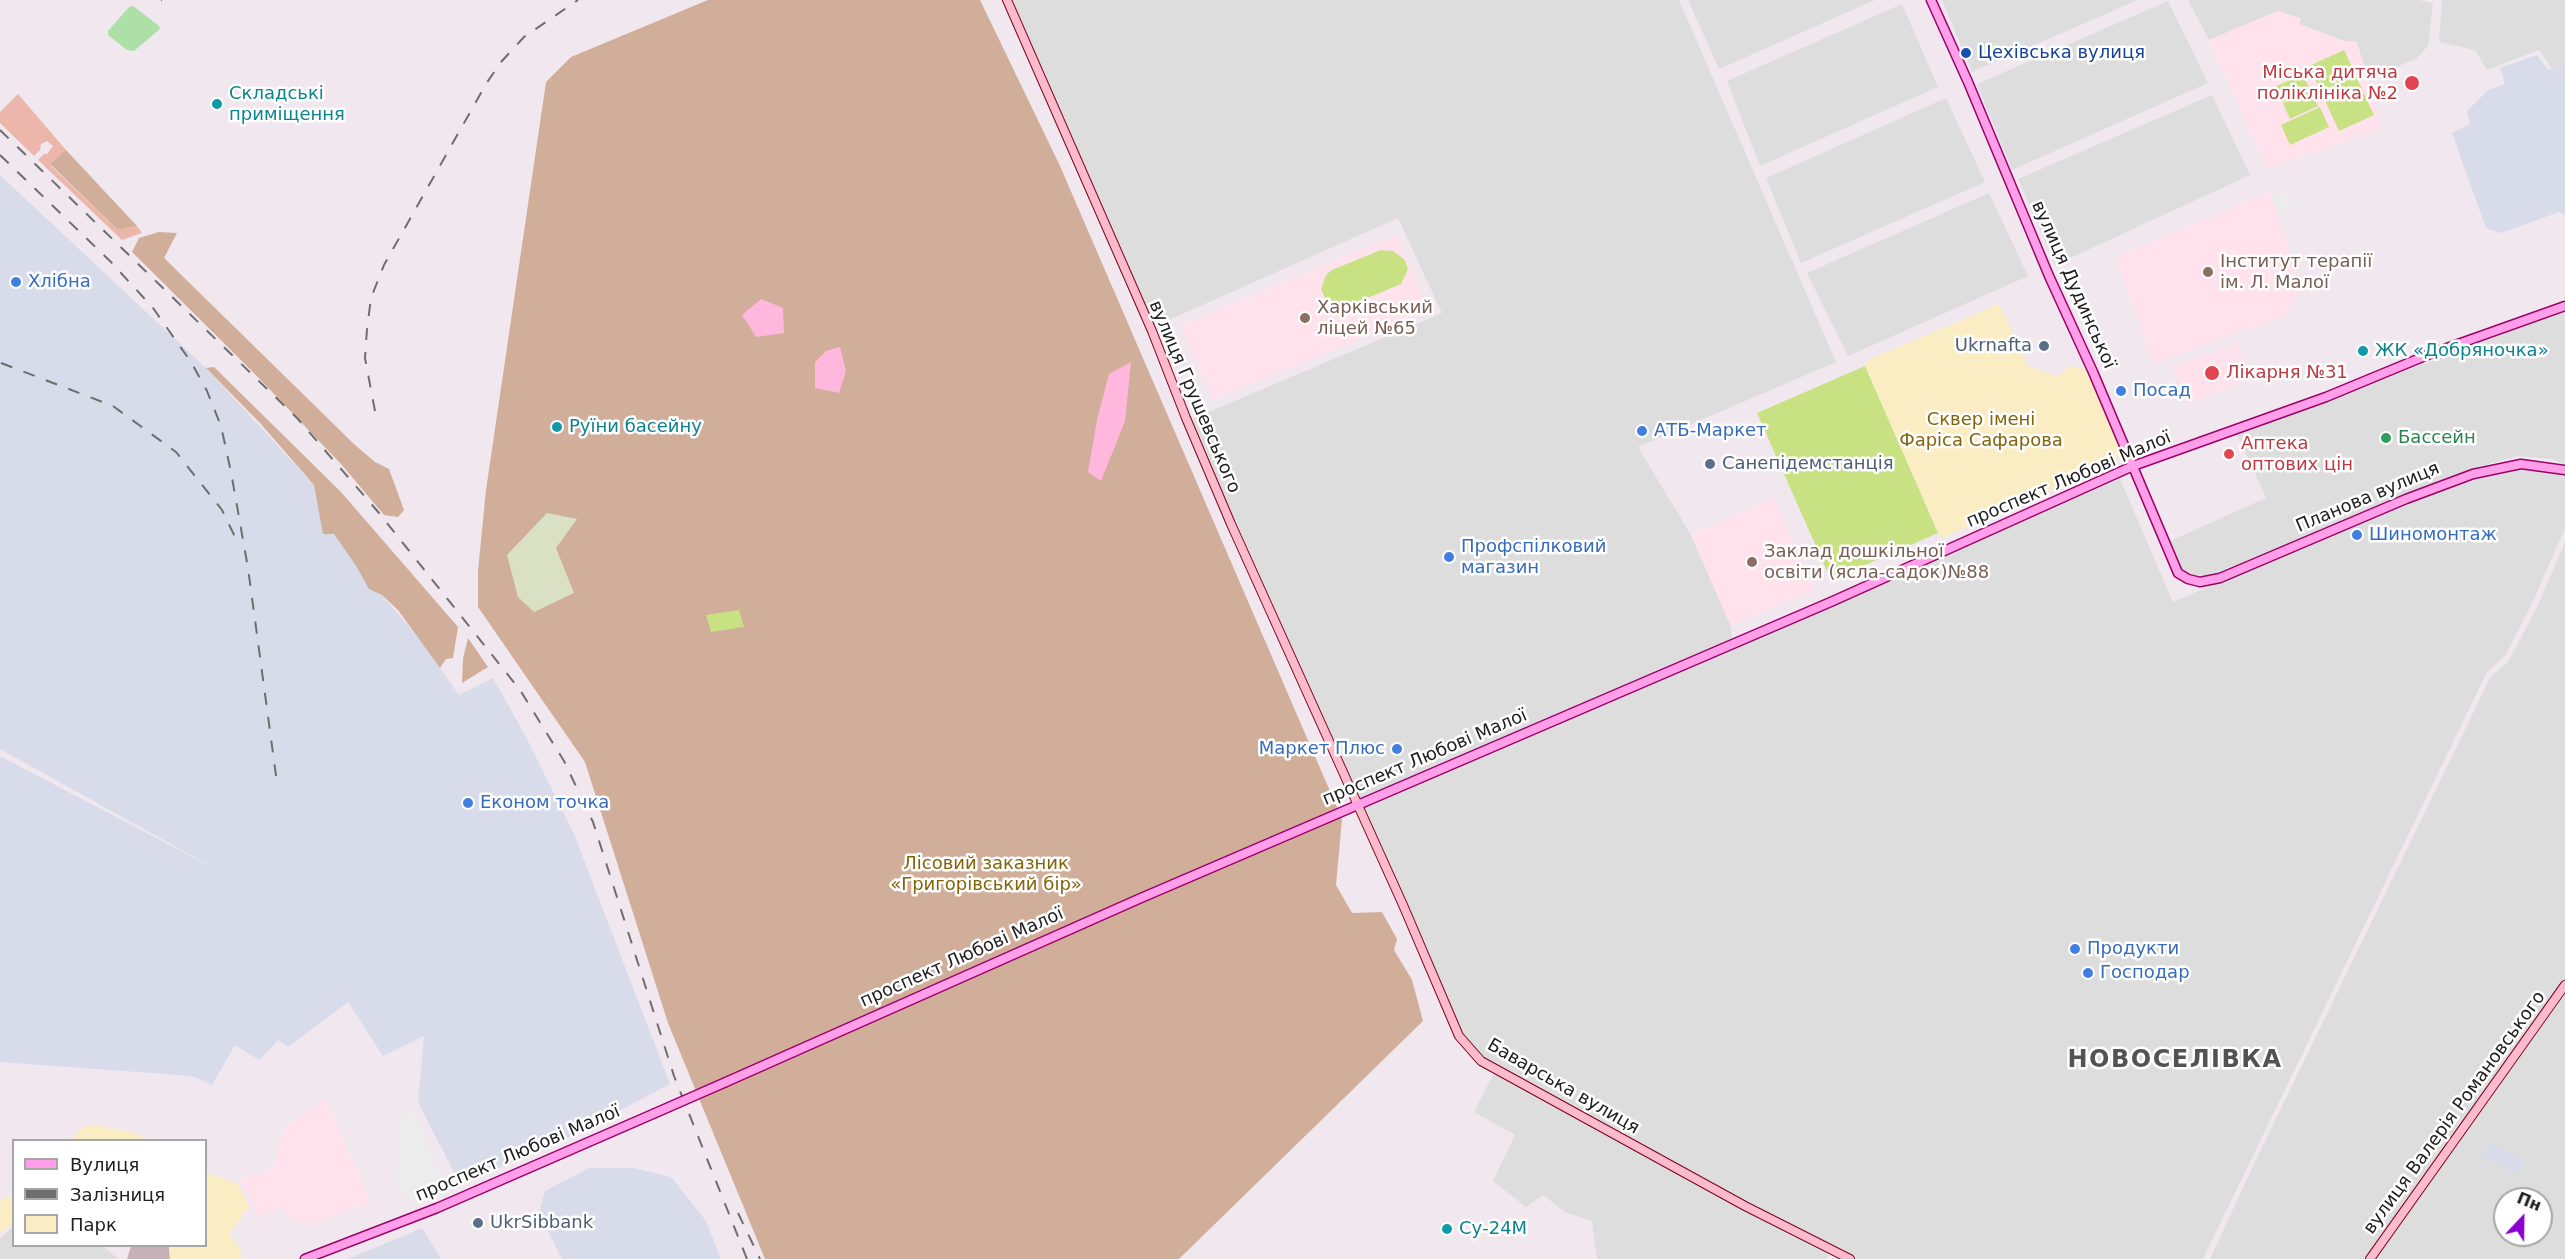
<!DOCTYPE html>
<meta charset="utf-8">
<style>
body{margin:0}
#map{position:relative;width:2565px;height:1259px;overflow:hidden;background:#f1e7ee;font-family:"DejaVu Sans",sans-serif}
canvas{display:block}
.legend{position:absolute;left:12px;top:1139px;width:195px;height:108px;box-sizing:border-box;background:#fff;border:2px solid #a6a6a6;margin:0;padding:8px 10px;list-style:none;font-size:18px;color:#202020}
.legend li{display:flex;align-items:center;gap:12px;height:30px}
.legend b{width:30px;border:2px solid #a6a6a6}
.north{position:absolute;left:2493px;top:1187px;width:60px;height:60px;box-sizing:border-box;background:#fff;border:2px solid #a6a6a6;border-radius:50%;rotate:22deg;font-size:16px;font-weight:700;line-height:24px;text-align:center;color:#202020}
.north::after{content:'';display:block;margin:auto;width:21px;height:27px;background:#8900d1;clip-path:polygon(50% 0,100% 100%,50% 72%,0 100%)}
</style>
<div id="map">
<canvas width="2565" height="1259"></canvas>
<ul class="legend">
<li><b style="height:8px;background:#ff9ee9"></b>Вулиця</li>
<li><b style="height:8px;background:#6e6e6e"></b>Залізниця</li>
<li><b style="height:16px;background:#fbedc3"></b>Парк</li>
</ul>
<div class="north">Пн</div>
</div>
<script>
const ctx = document.querySelector('canvas').getContext('2d');
ctx.lineJoin = 'round';
function fill(path, color) {
  ctx.fillStyle = color;
  ctx.fill(path, 'evenodd');
}
function poly(rows) {
  const path = new Path2D();
  for (const r of rows) {
    path.moveTo(r[0], r[1]);
    for (let i = 2; i < r.length; i += 2) path.lineTo(r[i], r[i + 1]);
  }
  return path;
}
function strokePath(path, color, width, dash) {
  ctx.strokeStyle = color;
  ctx.lineWidth = width;
  ctx.lineCap = dash ? 'butt' : 'round';
  ctx.setLineDash(dash || []);
  ctx.stroke(path);
}
function label(font, color, halo, rows, align = 'center') {
  ctx.font = font + ' "DejaVu Sans",sans-serif';
  ctx.lineWidth = 5;
  ctx.setLineDash([]);
  ctx.textBaseline = 'middle';
  ctx.strokeStyle = halo;
  ctx.fillStyle = color;
  for (const [text, x, y, turn = 0] of rows) {
    ctx.save();
    ctx.translate(x, y);
    ctx.rotate((+turn || 0) * Math.PI / 180);
    ctx.textAlign = isNaN(turn) ? turn : align;
    if (halo) ctx.strokeText(text, 0, 0);
    ctx.fillText(text, 0, 0);
    ctx.restore();
  }
}
fill(poly([
 [1010,0,1679,0,1836,362,1638,447,1691,535,1731,626,1732,638,1359,799,1190,420,1442,313,1398,218,1153,327],
 [1688,0,1875,0,1719,69],
 [1942,0,2138,0,1972,72],
 [2188,0,2419,0,2433,3,2428,46,2416,59,2367,79,2357,42,2344,41,2299,24,2301,19,2278,11,2209,40],
 [2442,0,2565,0,2565,65,2552,69,2539,50,2487,70,2475,50,2439,42],
 [2168,1,2208,83,2012,170,1977,84],
 [1902,4,1938,87,1760,166,1727,81],
 [2212,95,2250,175,2055,265,2018,179],
 [1946,98,1985,182,1801,263,1766,178],
 [1989,193,2028,276,1848,356,1807,273],
 [2565,310,2565,464,2552,459,2517,456,2477,467,2211,575,2196,576,2181,568,2168,542,2266,498,2236,432,2322,403],
 [2518,466,2565,471,2565,528,2534,599,2505,656,2487,672,2203,1259,1855,1259,1833,1247,1826,1259,1597,1259,1592,1221,1565,1212,1543,1195,1526,1207,1493,1181,1515,1135,1474,1112,1497,1067,1483,1059,1460,1033,1362,806,2120,479,2173,602,2436,488,2487,472],
 [2565,542,2565,1259,2210,1259,2253,1166,2491,676,2508,662,2537,607],
 [2505,1199,2541,1199,2541,1235,2505,1235],
 [13,1227,14,1246,103,1246,118,1259,0,1259,0,1238]
]), '#deddde');
fill(poly([
 [2537,55,2548,70,2565,65,2565,215,2559,212,2501,233,2486,228,2452,133,2470,124,2467,111,2488,90,2505,84,2500,68],
 [0,175,206,368,314,485,367,585,382,595,421,641,459,695,493,678,525,735,574,834,670,1084,562,1141,460,1184,418,1102,424,1036,383,1056,348,1002,288,1047,278,1040,259,1060,235,1045,212,1085,192,1076,0,1062,0,756,221,872,0,749],
 [2489,1143,2525,1160,2518,1174,2482,1157],
 [589,1168,634,1168,671,1177,706,1221,721,1259,562,1259,539,1213,545,1191],
 [422,1228,441,1259,348,1259]
]), '#d8dbea');
fill(poly([
 [2278,11,2301,18,2299,24,2344,41,2357,42,2381,123,2379,129,2267,169,2209,40],
 [2269,192,2301,286,2284,316,2154,363,2115,258],
 [1397,235,1428,310,1213,400,1181,325],
 [2238,343,2251,379,2186,404,2173,367],
 [1774,498,1814,590,1731,626,1691,535],
 [326,1099,370,1202,306,1226,279,1209,258,1217,240,1179,273,1169,284,1129]
]), '#ffe2ec');
fill(poly([
 [131,1246,169,1246,170,1259,127,1259]
]), '#c6b1b8');
fill(poly([
 [18,94,66,150,50,165,118,230,137,226,142,233,122,240,38,160,44,154,47,154,53,146,47,141,41,144,40,150,34,156,0,123,0,112]
]), '#ecb6ab');
fill(poly([
 [708,0,980,0,1060,166,1342,819,1336,885,1352,913,1382,912,1397,939,1394,950,1412,980,1423,1021,1179,1259,765,1259,668,1023,585,762,478,607,478,571,486,490,546,82,571,57],
 [66,150,137,226,118,230,50,164],
 [159,232,177,233,164,258,355,445,375,462,389,469,404,510,398,517,384,515,341,464,251,370,132,252,139,238],
 [214,367,341,492,458,627,453,658,446,659,440,668,398,610,382,595,369,589,355,564,334,534,323,534,314,485,260,423,206,368],
 [468,638,488,667,462,683,463,659]
]), '#d1ae9a');
fill(poly([
 [547,513,577,519,556,548,574,593,534,612,518,597,507,555]
]), '#dae0c3');
fill(poly([
 [761,299,783,308,784,333,756,337,742,315],
 [840,347,846,371,839,393,815,388,815,362,826,351],
 [1131,362,1125,421,1101,481,1088,472,1097,420,1109,374]
]), '#ffb7de');
fill(poly([
 [1999,304,2028,366,2056,376,2072,366,2093,372,2127,454,2071,482,2014,504,1941,539,1865,366,1868,360],
 [97,1125,140,1134,145,1140,71,1140,84,1126],
 [206,1173,238,1184,249,1206,229,1234,240,1249,243,1259,170,1259,169,1246,206,1246],
 [13,1196,13,1223,0,1233,0,1200]
]), '#fbedc3');
fill(poly([
 [2344,50,2374,115,2339,131,2309,66],
 [2302,74,2310,89,2282,102,2275,87],
 [2310,91,2318,106,2290,119,2283,103],
 [2320,107,2329,127,2290,145,2281,125],
 [1381,250,1393,251,1405,260,1408,269,1401,284,1346,307,1327,302,1321,289,1326,275,1332,270],
 [1865,366,1938,533,1831,580,1757,413],
 [739,610,744,627,711,632,706,615]
]), '#c8e283');
fill(poly([
 [2287,191,2293,206,2279,212,2273,197],
 [411,1107,447,1191,418,1202,409,1199,399,1190,395,1180,405,1109]
]), '#ececec');
fill(poly([
 [133,6,158,25,160,29,134,51,127,50,108,35,108,31,129,7]
]), '#ace0a6');
const secondary = poly([
 [1007,0,1152,331,1186,418,1231,524,1403,905,1459,1036,1481,1061,1745,1206,1850,1259],
 [2370,1259,2565,985]
]);
const primary = poly([
 [1931,0,1968,82,2049,276,2093,372,2178,573,2188,579,2200,582,2220,578,2406,499,2473,474,2521,464,2565,470],
 [726,1082,1141,898,1833,601,2133,466,2326,397,2430,354,2565,306],
 [305,1259,437,1208,653,1114]
]);
strokePath(secondary, '#7d011e', 10);
strokePath(primary, '#9d0069', 11);
strokePath(secondary, '#fcbacd', 8);
strokePath(primary, '#ff9ee9', 8);
strokePath(poly([
 [161,0,162,0],
 [0,130,297,418,379,513,520,690,564,761,593,822,674,1076,747,1259],
 [0,155,111,262,153,308,191,362,207,391,221,426,231,472,248,568,277,783],
 [1,363,113,406,176,452,222,510,238,543],
 [375,411,365,358,367,329,371,298,384,265,486,84,501,62,524,37,578,0],
 [738,1213,760,1259]
]), '#6e6e6e', 2, [12, 12]);
const primaryBridge = poly([
 [653,1114,726,1082]
]);
strokePath(primaryBridge, '#9d0069', 11, []);
strokePath(primaryBridge, '#ff9ee9', 8);
for (const [x, y, r, color] of [
 [1966,53,6,"#1a4fb4"],
 [2412,83,8,"#e0444e"],
 [217,104,6,"#0f9aa8"],
 [2208,272,6,"#8d6e63"],
 [16,282,6,"#3f7fe0"],
 [1305,318,6,"#8d6e63"],
 [2044,346,6,"#5c6f8a"],
 [2363,351,6,"#0f9aa8"],
 [2212,373,8,"#e0444e"],
 [2121,391,6,"#3f7fe0"],
 [557,427,6,"#0f9aa8"],
 [1642,431,6,"#3f7fe0"],
 [2386,438,6,"#2e9e5b"],
 [2229,454,6,"#e0444e"],
 [1710,464,6,"#5c6f8a"],
 [2357,535,6,"#3f7fe0"],
 [1449,557,6,"#3f7fe0"],
 [1752,562,6,"#8d6e63"],
 [1397,749,6,"#3f7fe0"],
 [468,803,6,"#3f7fe0"],
 [2075,949,6,"#3f7fe0"],
 [2088,973,6,"#3f7fe0"],
 [478,1223,6,"#5c6f8a"],
 [1447,1229,6,"#0f9aa8"]
]) {
  const dot = new Path2D();
  dot.arc(x, y, r, 0, 2 * Math.PI);
  ctx.fillStyle = color;
  ctx.fill(dot);
  strokePath(dot, '#fff', 2);
}
label('18px', '#164399', '#fff', [
 ["Цехівська вулиця",1978,53]
], 'left');
label('18px', '#be3a42', '#fff', [
 ["Міська дитяча",2398,73,"right"],
 ["поліклініка №2",2398,94,"right"],
 ["Лікарня №31",2226,373],
 ["Аптека",2241,444],
 ["оптових цін",2241,465]
], 'left');
label('18px', '#0d838f', '#fff', [
 ["Складські",229,94],
 ["приміщення",229,115],
 ["ЖК «Добряночка»",2375,351],
 ["Руїни басейну",569,427],
 ["Су-24М",1459,1229]
], 'left');
label('18px', '#785e54', '#fff', [
 ["Інститут терапії",2220,262],
 ["ім. Л. Малої",2220,283],
 ["Харківський",1317,308],
 ["ліцей №65",1317,329],
 ["Заклад дошкільної",1764,552],
 ["освіти (ясла-садок)№88",1764,573]
], 'left');
label('18px', '#366cbe', '#fff', [
 ["Хлібна",28,282],
 ["Посад",2133,391],
 ["АТБ-Маркет",1654,431],
 ["Шиномонтаж",2369,535],
 ["Профспілковий",1461,547],
 ["магазин",1461,568],
 ["Маркет Плюс",1385,749,"right"],
 ["Економ точка",480,803],
 ["Продукти",2087,949],
 ["Господар",2100,973]
], 'left');
label('18px', '#202020', '#fff', [
 ["вулиця Дудинської",2073,285,66],
 ["вулиця Грушевського",1194,397,67],
 ["проспект Любові Малої",2069,480,-23],
 ["Планова вулиця",2368,498,-23],
 ["проспект Любові Малої",1425,758,-23],
 ["проспект Любові Малої",962,958,-24],
 ["Баварська вулиця",1563,1087,30],
 ["вулиця Валерія Романовського",2455,1113,-54],
 ["проспект Любові Малої",518,1154,-23]
]);
label('18px', '#4e5e75', '#fff', [
 ["Ukrnafta",2032,346,"right"],
 ["Санепідемстанція",1722,464],
 ["UkrSibbank",490,1223]
], 'left');
label('18px', '#846408', '#fff', [
 ["Сквер імені",1981,420],
 ["Фаріса Сафарова",1981,441],
 ["Лісовий заказник",986,864],
 ["«Григорівський бір»",986,885]
]);
label('18px', '#27864d', '#fff', [
 ["Бассейн",2398,438]
], 'left');
ctx.letterSpacing = '1.5px';
label('bold 24px', '#535353', '#fff', [
 ["НОВОСЕЛІВКА",2175,1061]
]);
ctx.letterSpacing = '0px';
</script>
